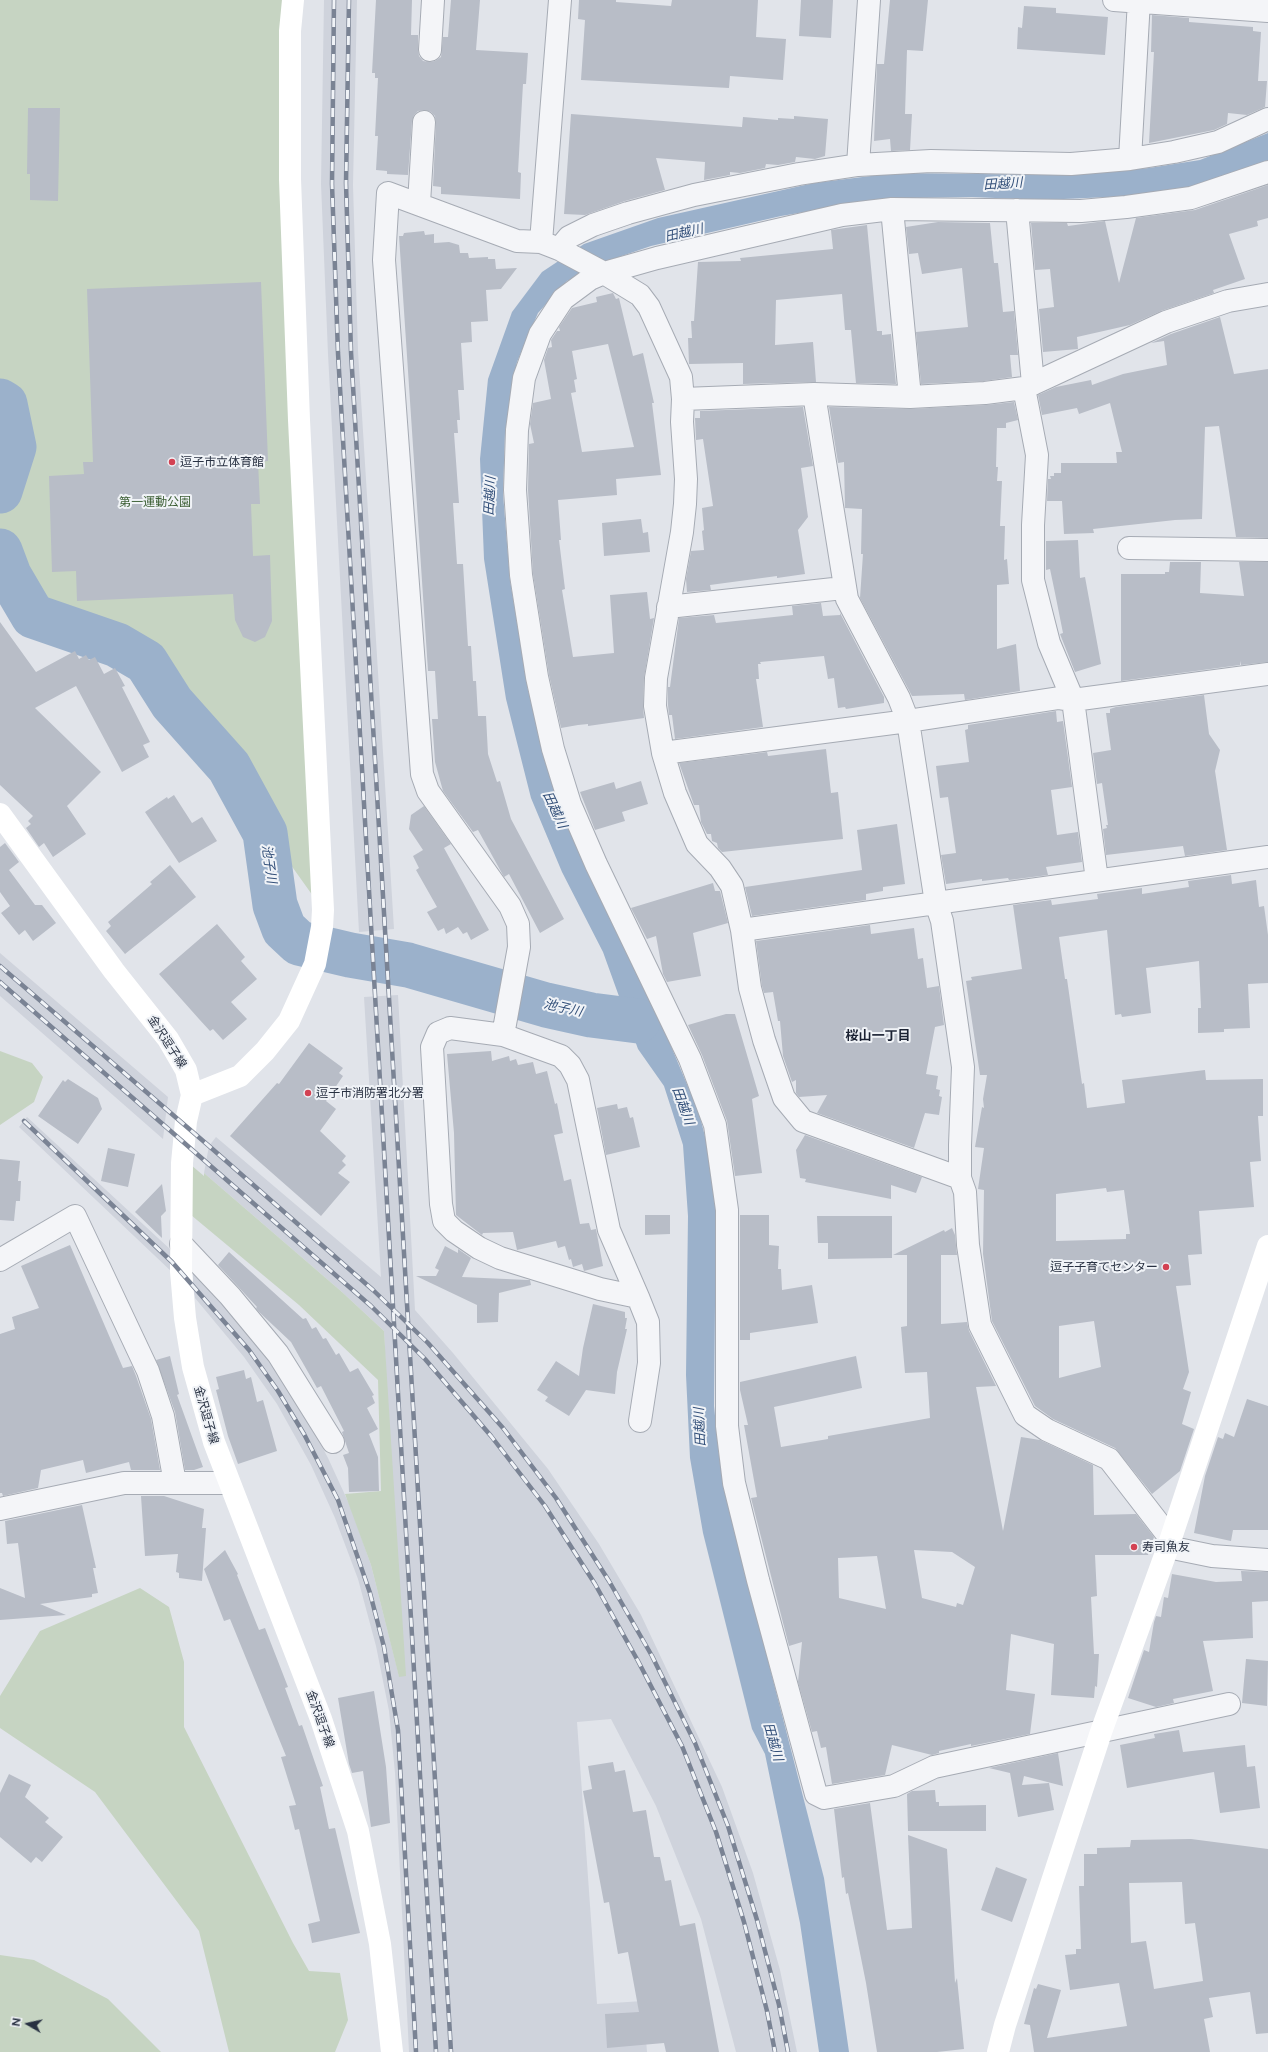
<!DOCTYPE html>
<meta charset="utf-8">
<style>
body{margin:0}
#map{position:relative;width:1268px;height:2052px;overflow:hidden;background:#e1e4ea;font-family:"Public Sans",sans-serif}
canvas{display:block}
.north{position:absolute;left:8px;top:2004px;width:40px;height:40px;-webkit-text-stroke:3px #f0f3f7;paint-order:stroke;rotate:279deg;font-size:11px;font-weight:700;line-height:16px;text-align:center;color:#283142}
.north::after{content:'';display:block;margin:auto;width:14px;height:18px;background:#283142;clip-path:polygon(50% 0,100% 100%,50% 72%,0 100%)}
</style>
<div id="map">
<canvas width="1268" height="2052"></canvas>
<div class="north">N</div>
</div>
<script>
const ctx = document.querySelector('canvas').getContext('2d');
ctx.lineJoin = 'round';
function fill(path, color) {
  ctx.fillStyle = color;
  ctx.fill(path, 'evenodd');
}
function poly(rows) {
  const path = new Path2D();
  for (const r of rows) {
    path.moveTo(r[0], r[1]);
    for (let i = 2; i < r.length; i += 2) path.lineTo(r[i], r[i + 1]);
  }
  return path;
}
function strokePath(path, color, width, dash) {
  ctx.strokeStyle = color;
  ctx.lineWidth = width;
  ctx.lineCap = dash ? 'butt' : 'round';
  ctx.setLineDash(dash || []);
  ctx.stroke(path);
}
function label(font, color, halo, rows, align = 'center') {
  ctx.font = font + ' "Public Sans","Noto Sans JP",sans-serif';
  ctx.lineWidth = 4;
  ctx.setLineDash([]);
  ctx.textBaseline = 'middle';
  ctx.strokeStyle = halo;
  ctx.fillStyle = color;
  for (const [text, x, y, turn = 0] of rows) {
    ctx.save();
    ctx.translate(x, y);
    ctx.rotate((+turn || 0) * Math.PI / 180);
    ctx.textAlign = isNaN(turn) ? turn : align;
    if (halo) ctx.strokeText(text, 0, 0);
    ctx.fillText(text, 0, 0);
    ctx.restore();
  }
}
fill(poly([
 [324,0,357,0,353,185,358,351,394,929,359,932,328,354,321,184],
 [0,953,168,1097,163,1139,0,996],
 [398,995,415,1310,453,1353,548,1469,599,1544,641,1615,722,1787,753,1873,780,1970,797,2052,736,2052,701,1919,656,1806,611,1719,577,1722,597,2004,643,2001,647,2052,409,2052,395,1773,389,1711,376,1646,358,1579,335,1518,311,1465,277,1404,244,1357,195,1298,193,1284,193,1271,229,1310,269,1360,301,1407,328,1458,351,1508,371,1565,399,1676,384,1331,342,1292,204,1173,209,1146,216,1137,381,1277,364,997],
 [27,1117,171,1250,173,1273,19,1127]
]), '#cfd3dc');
fill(poly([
 [0,0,291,0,323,910,146,662,33,616,0,547,0,491,14,447,5,405,0,400],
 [0,1051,32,1063,43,1077,34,1102,0,1125],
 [191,1165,204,1176,204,1173,342,1292,384,1331,406,1676,399,1677,371,1565,345,1494,381,1491,378,1380,299,1305,191,1215],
 [140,1588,169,1607,184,1662,184,1727,293,1943,309,1971,340,1973,348,2020,335,2052,229,2052,199,1931,95,1792,0,1728,0,1696,40,1631],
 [0,1955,34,1960,108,1999,161,2052,0,2052]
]), '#c6d4c2');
fill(poly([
 [1268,133,1268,160,1230,176,1184,189,1130,196,1042,200,972,197,911,198,846,205,781,216,651,246,610,260,567,281,538,313,517,362,505,433,503,494,510,580,528,690,552,777,663,1027,699,1113,709,1152,716,1204,714,1406,719,1455,730,1513,824,1878,849,2052,819,2052,800,1923,765,1754,752,1729,703,1533,690,1458,686,1375,688,1216,683,1145,664,1086,638,1049,603,952,562,872,531,798,506,699,484,559,480,459,488,379,512,312,542,272,584,244,658,218,814,183,895,173,1067,175,1149,168,1200,160]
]), '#9bb1cb');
strokePath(poly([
 [0,401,5,404,14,447,0,491],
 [0,551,9,575,33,616,117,645,146,662,172,703,229,767,265,833,275,905,284,929,299,943,350,955,408,965,546,1005,591,1015,638,1021]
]), '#9bb1cb', 45);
fill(poly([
 [376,0,412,0,411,35,418,35,418,50,419,56,423,61,430,62,435,61,441,57,443,37,448,37,451,0,480,0,476,50,528,53,526,84,523,84,520,136,518,172,521,173,520,199,441,194,441,187,433,186,436,122,435,116,431,112,425,110,418,111,414,115,412,121,408,175,387,174,387,171,376,170,378,136,375,136,378,78,375,78,375,73,372,73],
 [579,0,616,0,616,2,671,6,672,0,758,0,756,37,786,39,783,80,730,76,729,88,581,80,585,20,578,19],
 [801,0,833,0,831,38,799,36],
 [890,0,928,0,923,51,907,50,905,114,912,114,910,150,891,151,890,139,874,141,877,64,884,64],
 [1024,6,1056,8,1056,13,1108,17,1105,55,1017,49,1018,27,1022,28],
 [1152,15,1189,18,1189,22,1253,27,1253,31,1261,32,1258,81,1267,81,1265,107,1247,115,1228,113,1227,124,1214,130,1149,143,1154,52,1151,52],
 [28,108,60,108,58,201,30,200,30,174,27,174],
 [571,114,742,127,743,117,778,120,778,118,794,119,794,116,828,119,825,156,815,159,796,157,795,162,778,165,766,164,765,168,740,173,730,172,730,175,704,180,705,162,656,158,665,190,625,201,585,215,564,214],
 [1268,185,1268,218,1257,221,1258,226,1229,234,1245,279,1213,290,1214,293,1161,311,1130,325,1077,337,1078,349,1043,352,1039,309,1054,307,1050,269,1035,270,1031,223,1067,223,1068,226,1105,221,1119,283,1136,218,1195,210],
 [938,222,990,223,994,263,998,263,1003,312,1014,311,1018,355,1010,355,1012,377,984,381,921,384,916,332,968,327,962,268,922,274,918,253,909,254,906,227],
 [867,225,877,331,882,331,882,335,891,334,896,384,856,383,851,330,845,330,842,294,776,300,775,345,813,342,816,382,743,384,743,363,689,364,688,338,692,338,691,321,694,321,698,262,741,261,740,258,833,249,831,230],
 [424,231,425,235,434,234,434,243,449,242,459,245,460,253,468,253,469,258,488,257,488,259,495,259,496,269,517,268,501,289,486,290,488,321,471,322,472,342,461,343,464,390,458,390,460,420,457,420,458,433,454,433,459,503,453,503,457,564,463,564,468,646,471,646,473,681,476,681,478,716,486,716,488,754,497,782,500,781,511,819,564,919,540,933,509,874,504,877,478,830,473,832,443,791,435,762,432,719,438,719,435,671,428,671,399,236,403,236,404,233],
 [261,282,268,461,258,462,260,504,251,504,253,556,270,555,272,621,265,637,255,642,243,637,235,620,233,594,77,601,76,571,52,572,49,476,84,474,83,462,93,462,87,289],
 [613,293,616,299,619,298,633,356,643,353,654,403,652,403,661,475,616,479,617,495,558,500,561,540,559,540,565,589,562,590,573,657,614,653,610,595,647,592,650,619,654,618,644,678,643,706,644,718,588,726,588,724,578,725,561,728,549,675,533,574,528,490,529,444,534,443,530,424,533,403,551,399,544,360,548,348,552,347,551,340,557,331,560,331,559,327,572,308,597,302,596,297],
 [608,344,634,447,582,452,571,393,576,392,574,380,577,379,572,351],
 [1220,317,1234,374,1268,369,1268,538,1236,537,1219,426,1205,427,1202,519,1175,520,1093,529,1094,533,1064,534,1062,501,1047,501,1048,479,1051,479,1050,476,1054,476,1054,473,1061,473,1061,463,1117,463,1116,452,1122,452,1110,403,1079,414,1077,408,1042,415,1038,395,1056,387,1091,380,1092,385,1123,374,1167,365,1164,341,1151,343,1171,334],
 [1014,402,1018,420,1006,423,1006,428,997,428,996,467,998,467,997,481,1002,481,1000,526,1005,526,1004,560,1007,559,1009,584,997,585,997,649,1016,644,1020,691,965,700,964,694,912,696,860,598,863,554,861,554,862,509,845,508,844,462,838,463,829,407,911,409,986,405],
 [803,407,813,466,801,468,808,517,798,530,805,574,777,578,777,576,710,585,711,590,687,592,686,579,691,551,704,550,702,531,704,530,702,508,713,506,703,439,696,440,695,418,700,418,700,411],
 [641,519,643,533,648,532,650,552,604,556,602,523],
 [1078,540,1080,578,1085,577,1101,664,1075,672,1060,634,1063,633,1055,593,1050,569,1046,570,1046,541],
 [1170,562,1201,562,1200,593,1244,596,1239,562,1268,562,1268,662,1241,665,1241,661,1240,665,1121,681,1121,574,1165,574,1165,572,1169,572],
 [821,603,823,616,840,615,840,613,884,697,884,703,846,709,845,707,838,708,834,678,828,679,824,656,760,662,761,664,758,664,759,679,756,679,763,727,675,739,672,715,669,715,668,705,668,687,670,687,679,618,714,615,716,623,755,619,793,615,792,606],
 [0,622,36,672,75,651,79,659,86,655,89,660,95,657,104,674,115,668,125,686,122,687,150,742,143,745,149,757,122,772,76,686,35,708,101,772,67,806,86,834,53,857,44,843,39,847,26,828,31,824,28,821,33,816,0,785],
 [1204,695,1209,734,1220,750,1215,771,1227,850,1185,856,1183,846,1106,855,1103,829,1107,828,1106,825,1108,825,1102,783,1097,784,1093,753,1111,750,1106,713,1110,713,1110,709,1116,707],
 [1056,711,1057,722,1063,721,1072,787,1051,790,1057,835,1078,832,1082,862,1046,867,1048,875,1009,880,1008,878,982,881,982,879,946,884,941,855,956,853,948,797,940,798,936,766,969,762,965,730,968,729,968,725],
 [826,749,831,793,838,792,843,839,722,852,718,848,717,843,712,841,711,834,707,834,701,822,699,805,694,805,679,763,767,752,768,756],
 [641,781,648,804,622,812,625,821,595,830,580,792,614,782,616,789],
 [174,795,192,823,202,817,217,841,179,863,145,812,167,797,168,799],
 [424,806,451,844,444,848,489,930,471,940,467,932,463,934,458,927,446,934,444,928,438,931,427,912,437,907,416,870,419,868,413,856,423,850,409,829,411,815],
 [897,824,905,884,883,887,883,891,866,894,866,900,752,916,745,887,862,870,857,830],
 [5,843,19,862,9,870,35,905,42,905,56,923,33,941,25,930,19,935,1,913,10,906,0,892,0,847],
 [170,865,196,897,125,954,106,931,111,926,108,922,152,884,150,882],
 [1231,875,1232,884,1256,880,1259,907,1264,906,1268,935,1268,983,1248,984,1250,1028,1224,1029,1224,1032,1198,1033,1198,1008,1201,1008,1199,961,1146,968,1151,1013,1122,1017,1121,1014,1115,1015,1107,930,1059,937,1065,979,1067,979,1082,1084,1084,1083,1087,1108,1125,1103,1122,1080,1205,1070,1206,1080,1263,1079,1263,1116,1258,1116,1261,1161,1250,1162,1254,1207,1199,1211,1202,1254,1188,1255,1191,1285,1176,1286,1189,1372,1183,1389,1191,1392,1182,1424,1194,1429,1180,1471,1152,1494,1115,1448,1053,1419,1035,1406,992,1321,983,1254,984,1190,978,1189,984,1148,975,1147,982,1107,984,1108,983,1099,987,1075,980,1075,966,981,972,980,971,977,1022,969,1013,905,1051,900,1052,905,1098,899,1097,894,1142,888,1142,894,1189,887,1188,881],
 [1106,1188,1107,1192,1124,1190,1130,1234,1126,1234,1126,1239,1056,1241,1056,1194],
 [1094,1321,1101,1367,1059,1378,1059,1326],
 [713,883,715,891,720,891,728,923,693,933,701,976,667,982,663,974,656,936,647,939,631,908],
 [217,924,245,957,241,961,257,979,231,1002,247,1019,223,1040,213,1029,210,1031,199,1019,159,974],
 [870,925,871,934,914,928,918,959,923,958,927,988,939,986,944,1025,935,1027,926,1074,938,1076,936,1089,940,1090,939,1096,942,1097,939,1115,925,1113,914,1148,817,1113,827,1095,799,1097,796,1093,796,1080,792,1082,783,1056,780,1021,778,1021,773,992,764,993,762,986,756,941],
 [726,1014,735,1014,759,1096,752,1099,762,1173,735,1176,727,1121,702,1055,688,1025],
 [309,1043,343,1068,339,1073,343,1076,326,1101,336,1109,320,1131,346,1156,342,1161,346,1165,338,1173,350,1182,321,1216,230,1136,277,1083,279,1084],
 [491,1051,492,1061,509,1056,510,1061,516,1059,518,1065,533,1062,536,1074,547,1071,555,1104,557,1103,563,1133,554,1135,564,1181,571,1179,580,1224,589,1223,591,1230,596,1229,603,1266,584,1271,582,1264,573,1267,571,1259,569,1260,565,1246,558,1248,556,1241,517,1250,513,1232,483,1233,482,1235,456,1215,454,1133,447,1054],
 [68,1079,98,1098,102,1109,78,1144,38,1116,63,1080,65,1082],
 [617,1104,618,1109,627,1107,630,1118,633,1117,640,1147,606,1155,597,1108],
 [805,1135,922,1177,916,1193,891,1185,891,1199,805,1182,806,1179,800,1178,796,1150],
 [108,1148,135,1154,128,1187,101,1181],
 [0,1159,20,1161,18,1181,21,1181,20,1201,16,1201,14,1221,0,1220],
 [162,1184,166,1211,161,1216,162,1238,135,1212],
 [645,1215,670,1215,670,1234,645,1235],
 [740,1215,769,1215,769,1245,779,1246,778,1269,781,1269,782,1290,812,1285,818,1323,750,1333,750,1340,740,1340],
 [817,1216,892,1216,892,1258,828,1259,828,1243,818,1243],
 [952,1228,955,1235,957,1255,941,1255,941,1324,967,1322,969,1331,996,1386,976,1387,1003,1531,1021,1437,1040,1440,1093,1465,1094,1515,1136,1514,1154,1537,1148,1555,1095,1555,1097,1596,1091,1597,1094,1654,1099,1654,1097,1687,1095,1686,1094,1698,1051,1695,1054,1644,1011,1634,1006,1690,1035,1694,1030,1734,971,1746,971,1744,939,1751,939,1753,932,1755,892,1745,885,1775,832,1784,826,1747,821,1748,817,1731,812,1732,798,1682,802,1642,789,1646,751,1498,757,1497,744,1425,748,1425,740,1390,740,1382,856,1356,862,1388,774,1407,781,1447,828,1439,828,1436,930,1418,927,1372,905,1373,901,1327,907,1326,907,1255,893,1255,944,1230,945,1232],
 [914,1550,952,1552,975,1567,963,1605,957,1603,956,1607,922,1598],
 [877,1556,886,1609,839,1598,838,1558],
 [70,1245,123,1368,132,1366,136,1376,151,1419,160,1470,131,1470,129,1462,86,1473,83,1460,41,1470,38,1488,3,1496,2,1493,0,1493,0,1334,15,1329,12,1317,39,1308,21,1266],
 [445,1246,458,1253,458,1249,471,1258,462,1277,528,1280,530,1280,531,1285,499,1293,498,1322,477,1323,477,1305,416,1276,436,1276,439,1270,435,1268],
 [229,1252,303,1319,306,1318,312,1329,316,1327,323,1339,326,1338,336,1355,339,1353,350,1372,358,1368,374,1395,372,1396,375,1403,367,1408,378,1429,369,1434,378,1457,379,1491,349,1492,348,1468,343,1455,349,1453,342,1432,344,1431,321,1386,317,1388,291,1342,258,1311,256,1308,257,1307,218,1265],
 [593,1304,625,1312,625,1318,627,1318,625,1329,627,1329,617,1372,615,1394,586,1390,569,1416,545,1401,548,1397,537,1390,556,1361,579,1376,583,1348],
 [170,1356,179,1394,177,1395,203,1467,194,1470,185,1470,175,1412,156,1360],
 [244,1370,246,1379,251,1377,257,1402,263,1400,277,1451,238,1464,228,1436,216,1390,219,1389,216,1377],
 [1247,1399,1268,1406,1268,1530,1233,1530,1231,1541,1194,1533,1205,1476,1218,1437,1223,1439,1225,1433,1234,1437],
 [141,1496,164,1496,204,1509,202,1528,206,1528,202,1581,179,1578,179,1573,176,1572,178,1554,145,1556],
 [82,1505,96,1568,93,1568,98,1593,92,1594,92,1597,40,1604,66,1615,0,1620,0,1588,25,1598,18,1543,7,1544,5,1521],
 [225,1550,238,1574,237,1575,259,1630,265,1628,288,1687,285,1688,299,1726,302,1725,323,1786,320,1787,329,1829,335,1828,360,1933,312,1943,308,1924,320,1921,299,1829,295,1830,289,1806,296,1805,281,1757,286,1756,230,1619,224,1621,204,1569],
 [1241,1571,1268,1572,1268,1601,1252,1602,1253,1638,1203,1641,1213,1691,1173,1699,1174,1703,1156,1707,1128,1698,1144,1650,1149,1652,1154,1622,1156,1616,1161,1617,1164,1597,1168,1598,1172,1574,1216,1582,1242,1581],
 [1246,1659,1268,1661,1267,1706,1242,1703],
 [374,1691,386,1767,390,1823,371,1827,363,1771,352,1773,349,1764,338,1698],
 [1179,1730,1183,1752,1245,1745,1247,1767,1255,1766,1260,1808,1220,1813,1214,1772,1127,1788,1120,1745,1155,1738,1154,1734],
 [1058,1753,1063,1786,1024,1776,1022,1785,1049,1783,1054,1810,1018,1817,1010,1773,989,1768],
 [613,1762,615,1772,625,1770,633,1812,646,1810,654,1857,660,1857,665,1881,671,1880,680,1926,695,1923,719,2052,666,2052,664,2043,607,2048,605,2014,639,2012,628,1952,618,1954,609,1902,604,1903,583,1791,592,1789,588,1766],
 [9,1774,31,1785,25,1797,49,1818,45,1822,63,1837,42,1862,36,1857,31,1863,0,1837,0,1793],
 [935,1790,936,1802,939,1802,939,1806,986,1805,986,1831,908,1831,907,1794,912,1791],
 [870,1803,887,1930,912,1928,908,1835,947,1849,955,1983,957,1978,964,2049,937,2052,877,2052,866,1983,848,1893,846,1894,844,1877,842,1878,834,1809],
 [1191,1839,1268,1849,1268,2033,1256,2034,1250,1992,1209,1998,1213,2017,1204,2019,1210,2052,1034,2052,1030,2025,1024,2024,1034,1988,1036,1989,1038,1984,1061,1990,1047,2038,1127,2026,1119,1983,1070,1990,1065,1955,1076,1954,1076,1949,1081,1949,1079,1886,1084,1886,1084,1854,1097,1854,1097,1848,1130,1847,1131,1840],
 [1182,1882,1185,1924,1195,1923,1203,1981,1154,1989,1146,1941,1131,1943,1129,1883],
 [996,1867,1027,1879,1012,1922,981,1910]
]), '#b8bdc7');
const street = poly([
 [1114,0,1268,11],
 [430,50,433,0],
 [1130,159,1139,0],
 [858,165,869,0],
 [419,203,424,122],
 [892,209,910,397],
 [1017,210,1033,384],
 [541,242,560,0],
 [559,249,569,237,593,225,628,213,694,195,799,174,858,165,931,161,1071,164,1130,159,1174,152,1218,142,1268,119],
 [1024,388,1037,455,1033,525,1033,580,1049,643,1073,700,1097,880],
 [814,394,847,599,899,698,908,721,936,903,942,921,963,1067,960,1145,960,1178,965,1192,968,1245,980,1325,1025,1415,1047,1430,1109,1459,1170,1538],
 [683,399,682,422,686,479,685,504,682,532,656,678,655,706,663,753,908,721,1059,698,1073,700,1268,674],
 [1129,548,1268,550],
 [668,607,843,588],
 [663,753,675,793,697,844,720,868,732,886,742,930,750,988,764,1040,784,1098,803,1121,960,1178],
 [742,930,1268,857],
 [450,1028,503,1035,561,1056,570,1065,578,1080,609,1230,638,1297,600,1289,500,1258,479,1248,454,1231,444,1221,441,1204,432,1047,438,1033,450,1028],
 [503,1035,519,947,518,924,510,906,428,791,422,774,384,260,388,193,517,241,541,242,559,249,604,273,640,295,649,307,681,377,683,399,814,394,910,397,985,393,1024,388,1166,322,1228,301,1268,294],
 [181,1244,230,1296,278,1354,333,1442],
 [0,1260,75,1216,148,1371,163,1416,175,1483],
 [638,1297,648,1322,649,1363,640,1421],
 [0,1509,124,1483,228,1483],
 [1168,1547,1212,1556,1268,1560],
 [1229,1704,934,1767,894,1786,824,1798,816,1794,758,1580,734,1483,727,1426,727,1210,715,1125,690,1059,596,864,570,804,553,749,537,677,521,575,515,490,517,430,524,378,540,334,563,299,590,279,604,273,657,258,842,215,892,209,1081,211,1126,207,1191,198,1268,172]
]);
strokePath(street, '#a6abb4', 24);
strokePath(street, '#f4f5f8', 22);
strokePath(poly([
 [0,814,114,971,168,1039,186,1070,192,1095,186,1121,182,1163,181,1271,185,1318,193,1367,214,1442,321,1719,358,1831,380,1944,392,2052],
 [192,1095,240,1076,265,1051,289,1021,315,964,322,927,323,910,299,420,290,179,290,31,293,0],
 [998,2052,1005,2025,1101,1732,1168,1547,1268,1246]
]), '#fff', 22);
const rail = poly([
 [334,0,332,184,338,353,436,2052],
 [349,0,346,183,351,352,451,2052],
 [0,966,209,1146,373,1290,428,1343,503,1428,556,1498,609,1581,652,1656,695,1743,728,1826,757,1920,779,2005,788,2052],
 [0,982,371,1306,425,1359,491,1436,545,1506,595,1584,638,1661,682,1746,716,1832,744,1922,767,2011,775,2052],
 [24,1121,172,1262,249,1350,278,1391,304,1434,338,1500,370,1593,384,1647,398,1730,416,2052]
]);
strokePath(rail, '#7a8394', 4.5);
strokePath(rail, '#f0f3f7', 3, [9]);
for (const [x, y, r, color] of [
 [172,462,4,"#d34253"],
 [308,1093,4,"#d34253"],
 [1166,1267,4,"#d34253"],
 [1134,1547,4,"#d34253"]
]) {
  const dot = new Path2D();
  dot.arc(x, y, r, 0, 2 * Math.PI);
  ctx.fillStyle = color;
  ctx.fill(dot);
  strokePath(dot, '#f0f3f7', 1.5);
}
label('12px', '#283142', '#f0f3f7', [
 ["逗子市立体育館",180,462],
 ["逗子市消防署北分署",316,1093],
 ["逗子子育てセンター",1158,1267,"right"],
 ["寿司魚友",1142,1547]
], 'left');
label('12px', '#3c5f35', '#f0f3f7', [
 ["第一運動公園",155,502]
]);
label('12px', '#283142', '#f0f3f7', [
 ["金沢逗子線",167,1042,57],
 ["金沢逗子線",206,1415,74],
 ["金沢逗子線",320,1719,70]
]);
label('italic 13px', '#314e78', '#f0f3f7', [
 ["田越川",1003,184,-4],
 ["田越川",684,233,-13],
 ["田越川",490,496,-87],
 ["田越川",555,810,65],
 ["池子川",269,864,82],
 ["池子川",563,1008,13],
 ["田越川",683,1106,70],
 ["田越川",700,1427,-93],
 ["田越川",773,1742,74]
]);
label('bold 13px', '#1b2233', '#f0f3f7', [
 ["桜山一丁目",878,1036]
]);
</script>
